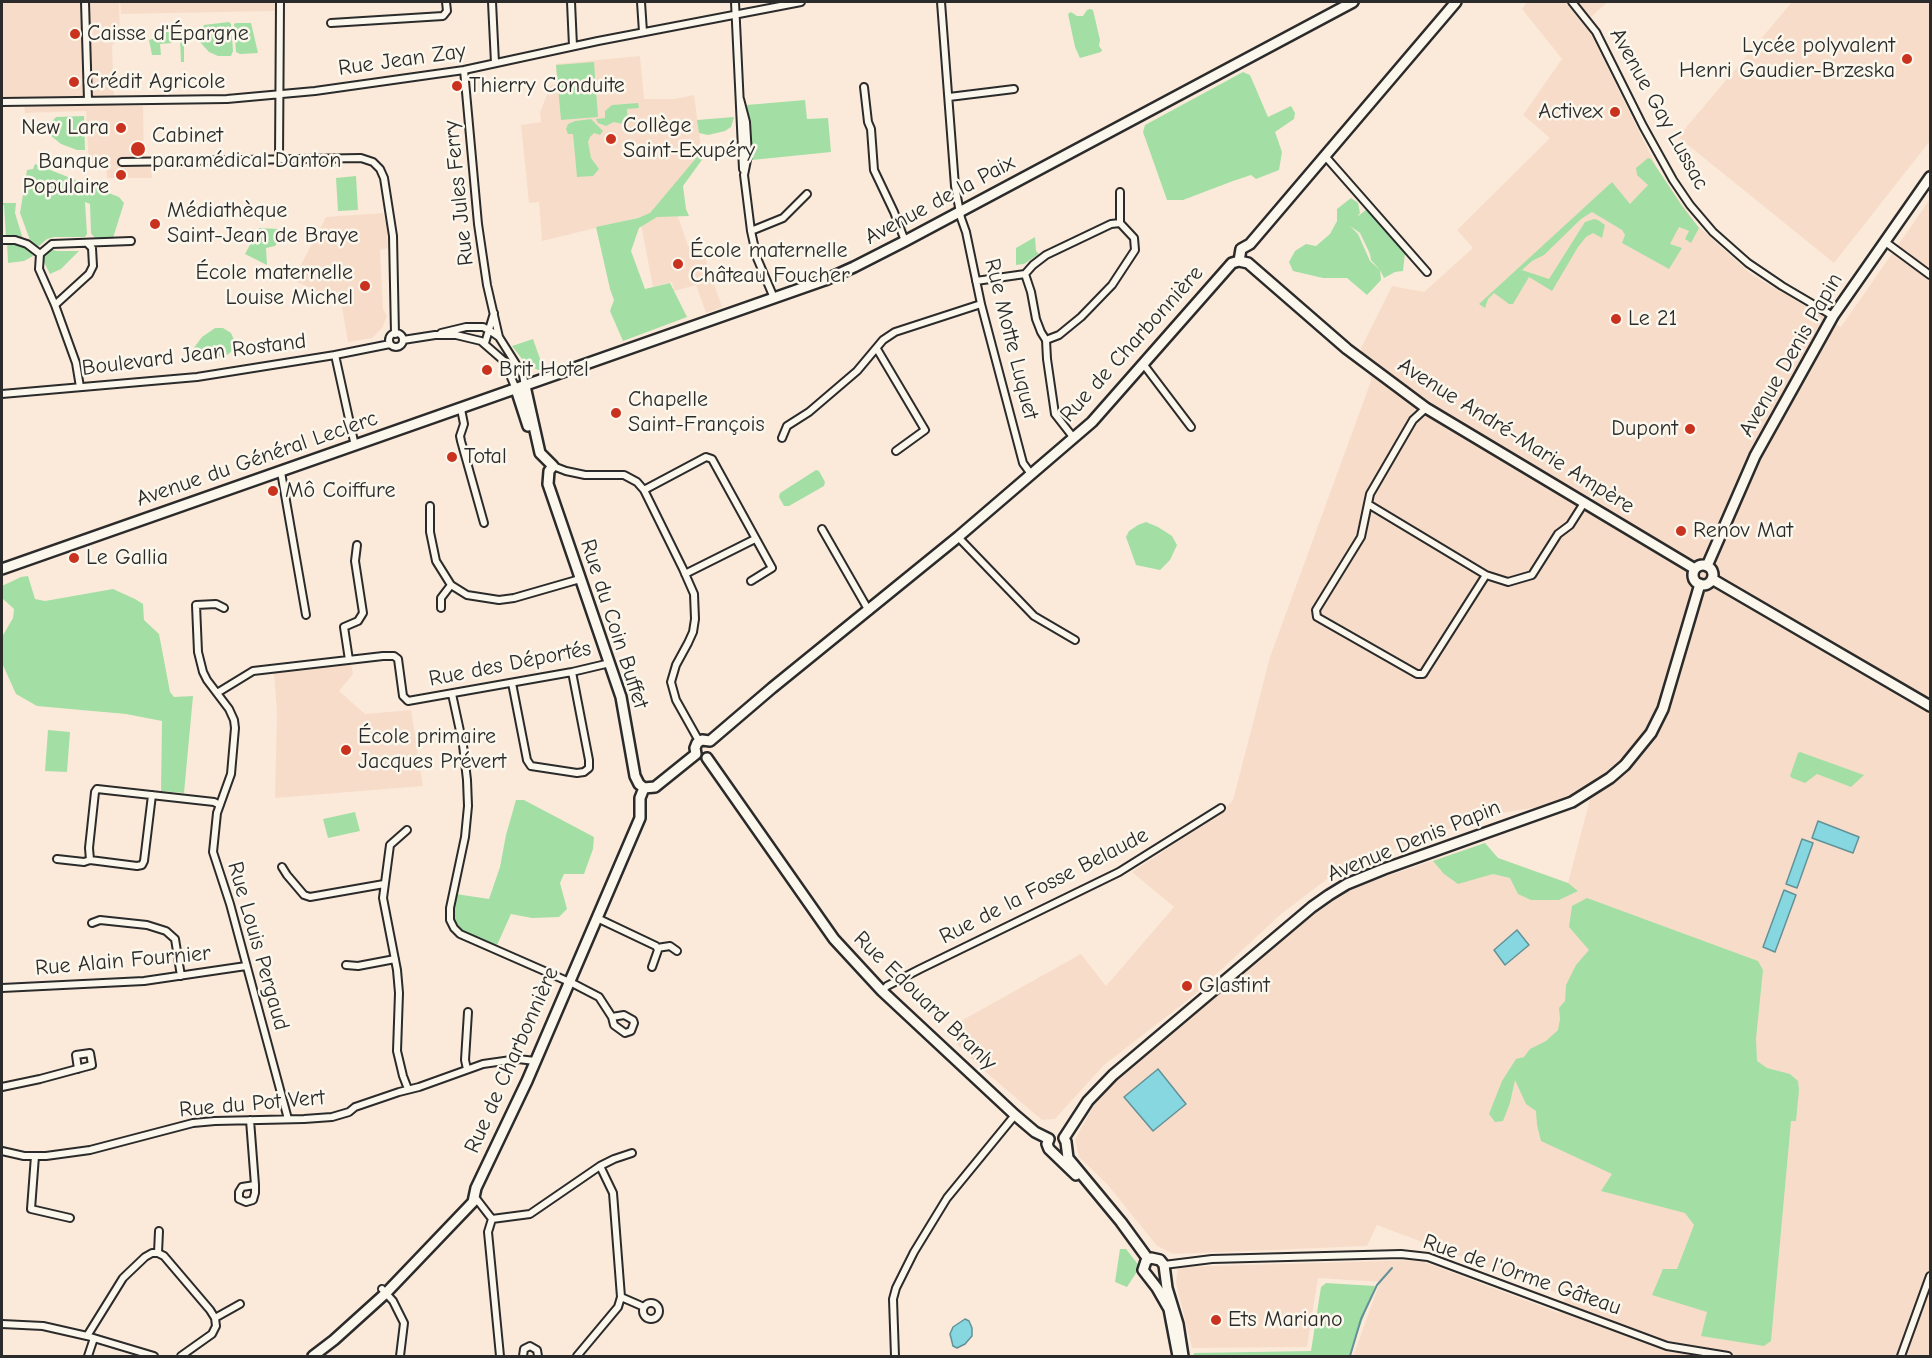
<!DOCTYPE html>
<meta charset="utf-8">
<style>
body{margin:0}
#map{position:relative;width:1932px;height:1358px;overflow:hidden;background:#fbead9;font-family:"Comic Neue",sans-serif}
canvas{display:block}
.frame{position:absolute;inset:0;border:3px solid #2b2b2b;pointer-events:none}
</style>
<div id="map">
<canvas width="1932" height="1358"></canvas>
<div class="frame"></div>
</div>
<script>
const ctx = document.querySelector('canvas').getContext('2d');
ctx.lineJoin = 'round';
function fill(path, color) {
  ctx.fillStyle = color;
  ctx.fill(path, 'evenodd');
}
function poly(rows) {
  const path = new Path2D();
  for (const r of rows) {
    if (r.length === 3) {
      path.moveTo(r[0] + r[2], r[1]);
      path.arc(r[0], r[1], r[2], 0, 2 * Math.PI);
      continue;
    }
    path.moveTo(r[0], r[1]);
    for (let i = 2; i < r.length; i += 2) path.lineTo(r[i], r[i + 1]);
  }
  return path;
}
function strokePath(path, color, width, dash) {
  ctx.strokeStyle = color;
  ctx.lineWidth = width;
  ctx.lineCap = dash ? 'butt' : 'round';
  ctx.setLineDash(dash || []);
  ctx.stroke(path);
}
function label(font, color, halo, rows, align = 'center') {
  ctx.font = font + ' "Comic Neue",sans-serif';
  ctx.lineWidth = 5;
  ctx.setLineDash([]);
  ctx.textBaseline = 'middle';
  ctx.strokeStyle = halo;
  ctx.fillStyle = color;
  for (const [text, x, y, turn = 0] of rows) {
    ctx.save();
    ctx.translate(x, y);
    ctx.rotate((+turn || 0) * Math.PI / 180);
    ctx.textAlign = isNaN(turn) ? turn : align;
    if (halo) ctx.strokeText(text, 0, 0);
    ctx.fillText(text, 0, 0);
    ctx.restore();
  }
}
fill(poly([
 [2,2,119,2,120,37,112,46,114,96,117,106,143,106,144,163,151,163,152,178,107,178,106,165,89,166,86,111,25,113,23,99,2,99],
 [120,2,275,2,275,11,121,14],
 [1527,2,1608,2,1585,22,1659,172,1697,225,1751,274,1841,327,1930,199,1930,1356,1353,1356,1380,1282,1318,1278,1307,1347,1192,1348,1176,1283,1178,1267,1419,1260,1559,1313,1565,1296,1377,1225,1367,1246,1174,1254,1157,1246,1107,1184,1079,1157,1075,1139,1093,1107,1109,1085,1324,902,1354,887,1485,843,1498,858,1568,883,1590,799,1488,815,1340,869,1280,915,1193,996,1104,1065,1055,1119,1042,1120,981,1068,958,1045,950,1027,1081,954,1106,986,1174,907,1132,872,1222,812,1233,800,1270,657,1371,381,1361,348,1392,286,1424,292,1473,248,1457,230,1550,138,1523,115,1562,59,1522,9],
 [1792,2,1930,2,1930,141,1834,263,1678,137],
 [640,56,644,99,674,99,694,95,702,154,649,215,542,241,539,202,529,203,521,125,541,122,540,112,551,85,557,84,556,64],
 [676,211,688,246,700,243,722,307,706,313,696,285,674,291,672,282,653,287,640,219],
 [383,213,387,226,388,248,380,250,383,309,387,316,382,328,372,338,348,342,341,302,293,280,326,217],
 [351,663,353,674,339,691,365,714,411,710,423,786,275,798,277,713,274,672]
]), '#f7ddc9');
fill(poly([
 [1090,9,1093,10,1100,40,1099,46,1102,50,1101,52,1080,58,1075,47,1068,14,1071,12,1077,16,1083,16,1087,10],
 [229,22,231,24,233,51,231,56,218,56,209,52,199,41,204,25],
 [236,23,251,23,258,53,240,54,236,52,234,24],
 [181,25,184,27,184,62,181,62,180,39,172,39,172,43,160,44,161,55,152,55,149,40,165,35,165,32,182,31],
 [594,62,598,117,561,120,556,65],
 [1243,72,1250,75,1268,117,1291,106,1295,113,1294,119,1275,132,1282,152,1279,170,1256,179,1251,175,1233,181,1183,200,1167,200,1143,132,1145,125],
 [805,100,807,119,828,118,831,152,752,160,747,105],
 [638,103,639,108,627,109,628,122,623,124,614,122,606,126,598,123,596,119,605,118,605,111,612,105],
 [84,116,85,150,77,150,61,144,44,130,56,117],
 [734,117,731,127,725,131,708,135,699,133,697,120],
 [591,119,603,131,600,135,594,133,590,137,588,142,591,158,599,169,593,176,577,177,573,134,568,134,566,129,568,124,575,121],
 [702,151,704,157,683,186,686,209,689,216,657,217,639,228,631,251,645,289,670,283,687,317,623,341,610,311,614,300,610,289,596,227,638,218,650,213],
 [1648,158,1651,159,1682,206,1699,228,1691,243,1685,239,1689,231,1679,227,1670,244,1682,248,1669,269,1622,243,1625,235,1622,230,1592,212,1581,219,1544,255,1532,261,1522,270,1549,279,1585,222,1594,219,1598,220,1605,225,1602,238,1593,233,1586,237,1578,247,1552,291,1529,277,1513,304,1509,304,1494,293,1488,299,1485,308,1479,304,1612,182,1630,204,1648,185,1637,175,1636,168],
 [35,164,119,197,124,203,113,238,97,239,93,236,91,233,90,204,85,202,87,234,85,237,55,237,47,239,39,246,33,244,30,240,20,213,27,170,33,169],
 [356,176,358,210,338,211,336,178],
 [1351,198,1358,203,1360,213,1357,217,1367,209,1405,253,1403,271,1395,272,1384,278,1380,270,1371,260,1370,254,1360,233,1350,226,1358,234,1370,261,1380,270,1381,280,1367,295,1347,278,1323,278,1293,271,1289,262,1295,251,1306,244,1316,246,1330,234,1337,221,1337,209],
 [2,203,16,203,15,213,23,239,6,237,4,205,2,205],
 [259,228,279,229,279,240,275,246,266,248,267,265,245,254],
 [1035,237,1036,251,1039,254,1024,264,1016,265,1016,248],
 [7,243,23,245,28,249,33,256,24,261,8,263],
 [50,248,56,251,79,251,61,269,50,274,42,258],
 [215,328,223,328,231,333,234,340,231,352,227,355,213,358,202,359,196,358,192,351,196,345,202,337],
 [533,339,544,370,538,370,526,364,512,346],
 [816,470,819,471,825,482,824,486,789,506,784,506,779,497,780,493],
 [1146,522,1158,527,1172,536,1177,545,1170,560,1160,570,1136,565,1126,537,1129,531,1138,525],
 [28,576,35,599,45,601,113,589,135,599,143,604,144,620,159,634,170,692,174,697,193,696,184,793,161,791,162,721,126,714,37,706,16,694,2,663,2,637,13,618,14,609,2,598,2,586,21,577],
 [48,730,70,732,67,772,45,771],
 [1800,752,1864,775,1851,787,1817,774,1805,783,1792,778,1790,776,1798,753],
 [516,800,524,800,594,837,593,849,584,874,564,874,560,883,567,909,559,917,532,918,511,914,497,945,463,931,452,917,456,894,489,899,500,867,506,835],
 [355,812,360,831,328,838,323,819],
 [1485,843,1498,858,1568,883,1578,891,1559,900,1531,900,1518,894,1510,878,1493,874,1458,884,1444,874,1433,861],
 [1587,898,1758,961,1763,970,1756,1039,1757,1061,1767,1068,1790,1074,1798,1081,1799,1090,1796,1121,1791,1121,1771,1341,1764,1346,1701,1336,1707,1312,1652,1295,1663,1269,1677,1269,1694,1225,1685,1213,1601,1191,1612,1174,1541,1141,1537,1125,1536,1111,1526,1104,1515,1080,1510,1103,1503,1121,1495,1122,1489,1114,1502,1081,1516,1059,1524,1057,1530,1049,1546,1041,1558,1030,1560,1019,1559,1008,1565,1001,1566,985,1576,965,1589,950,1569,927,1572,906],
 [1120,1249,1126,1249,1140,1267,1127,1287,1115,1282],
 [1326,1283,1375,1286,1349,1356,1193,1356,1194,1353,1311,1351,1321,1287]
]), '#a3dfa5');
const water = poly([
 [1818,821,1859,837,1853,853,1812,838,1818,821],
 [1802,839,1813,843,1797,888,1786,884,1802,839],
 [1784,890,1796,895,1775,952,1763,947,1784,890],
 [1517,930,1529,945,1505,965,1494,950,1517,930],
 [1158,1069,1186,1104,1153,1131,1124,1097,1158,1069],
 [965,1319,969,1321,972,1328,972,1336,965,1344,957,1348,953,1346,950,1334,953,1327,965,1319]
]);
fill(water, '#87d7e1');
strokePath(water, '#629298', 1.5);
strokePath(poly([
 [1350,1356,1361,1319,1377,1285,1392,1268]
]), '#629298', 2);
const street = poly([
 [85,2,88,100],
 [492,2,495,63],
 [571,2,573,46],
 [641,2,643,32],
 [735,2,743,169],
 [941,2,955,186,961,218,966,232,981,304,1023,463,1031,474],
 [1572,2,1596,32,1643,126,1673,180,1690,205,1713,232,1748,263,1782,286,1833,316],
 [331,23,443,16,447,11,446,2],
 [464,70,478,224,487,285,499,337],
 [864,87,868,122,871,129,874,170,894,212,905,241],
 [949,97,1014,89],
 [740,99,746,122,748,155,744,175,751,231,757,258,774,298],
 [2,102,227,99,315,91,464,70,598,41,801,2],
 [1325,156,1427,272],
 [279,159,280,2],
 [122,162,361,158,373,162,380,169,384,178,393,236,395,334],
 [1120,223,1120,192],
 [751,231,783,218,807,194],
 [2,240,15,240,27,244,40,254],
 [1884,241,1930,275],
 [40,254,39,269,55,305,76,363,80,387],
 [40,254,52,244,131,241],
 [1025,274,1033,265,1046,255,1111,224,1120,223,1134,238,1135,250,1112,285,1081,317,1059,335,1046,340],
 [1025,274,1031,292,1036,319,1041,332,1046,340,1047,359,1055,414,1073,437],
 [976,281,1025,274],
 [55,305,89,274,93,266,92,248,87,243],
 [441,333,466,327,483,327,489,330,499,337,523,375,525,386],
 [396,340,7],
 [403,340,435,335,456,335,481,341,504,361,516,389],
 [485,343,494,313],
 [877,349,925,430,896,451],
 [335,355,355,446],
 [1144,365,1191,427],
 [2,394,197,377,335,355,390,344],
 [1426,408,1413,420,1370,494,1361,537,1316,610,1317,617,1417,674,1423,674,1486,575,1508,582,1532,575,1558,534,1570,525,1584,503],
 [461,409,464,424,460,436,461,441,484,523],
 [782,438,787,426,809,412,857,371,883,340,895,332,981,304],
 [553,466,566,471,585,475,624,475,637,482,644,490,683,569,694,594,695,619,693,632,688,643,676,665,671,682,676,700,699,741],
 [281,472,306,615],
 [644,490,706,457,712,459,772,568,751,581],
 [1368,504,1486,575],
 [430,506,430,532,436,561,451,585,467,595,499,600,514,598,580,579],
 [822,529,869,611],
 [958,537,1034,616,1075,640],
 [685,574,755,539],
 [224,608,216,604,196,605,198,652,203,672,207,680,229,709,234,720,235,728,231,774,217,813,213,852,230,904,288,1119],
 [441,608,441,598,451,585],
 [349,660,344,627,358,621,363,613,355,561,357,545],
 [512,683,527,760,531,766,577,773,584,772,589,768,589,760,572,672],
 [217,693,253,671,383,656,394,656,398,659,403,696,408,701,572,672,610,663],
 [452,694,463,745,467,780,468,806,465,837,450,908,450,920,454,928,460,934,574,984,599,997,612,1017,614,1025,625,1033,631,1031,634,1023,633,1020,624,1015,612,1017],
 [407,830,390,845,383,898,397,970,399,993,397,1051,403,1076,408,1089],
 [57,859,84,862,90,860,137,866,142,865,144,861,152,795],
 [90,860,89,848,95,792,97,789,214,802,220,805],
 [282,867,287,875,304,895,310,897,384,884],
 [597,918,656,946,658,950,652,967],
 [92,923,100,920,147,925,166,931,175,939,181,976],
 [657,948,670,946,677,951],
 [346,965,358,966,395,959],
 [2,988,144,981,246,966],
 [882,991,887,986,920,969,1119,872,1221,808],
 [467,1069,465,1060,468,1012],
 [2,1087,40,1079,92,1065,90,1053,76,1055,78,1069],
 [250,1120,255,1185,242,1187,239,1192,239,1199,246,1202,253,1200,255,1193,255,1185],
 [2,1151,24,1156,46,1156,90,1150,193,1123,215,1121,304,1119,332,1117,349,1112,355,1107,399,1092,419,1087,483,1064,518,1059,535,1061],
 [35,1156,31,1209,70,1218],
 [600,1166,614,1159,632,1153],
 [475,1197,492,1219],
 [492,1219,530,1214,600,1166,613,1193,621,1297,618,1307,577,1356],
 [492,1219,488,1232,500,1356],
 [158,1253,159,1231],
 [1164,1265,1212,1259,1401,1254,1428,1257,1667,1346,1728,1356],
 [382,1289,393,1301,404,1323,400,1356],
 [621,1297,644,1307],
 [651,1311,8],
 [215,1318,240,1304],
 [2,1324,43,1326,87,1336,154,1356],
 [87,1336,123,1278,145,1257,152,1253,158,1253,164,1256,210,1310,215,1318,216,1326,212,1334,181,1356],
 [88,1356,94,1338],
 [523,1356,524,1349,530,1346,537,1350,538,1356],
 [895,1356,893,1299,896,1288,914,1252,947,1198,1015,1115],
 [1901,1356,1930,1276]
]);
const secondary = poly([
 [1239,261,1248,263,1347,349,1426,408,1695,569],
 [1239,261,1241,249,1250,244,1456,2],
 [525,386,540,453,553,466,549,471,548,484,621,697,635,776,639,784,644,788],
 [516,389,528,426],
 [1703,575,10],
 [1707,566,1755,456,1833,316,1930,177],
 [2,569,825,280,854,267,905,241,1353,2],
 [1712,579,1930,706],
 [710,741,772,688,958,537,1092,422,1232,263,1239,261],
 [696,754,695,748,697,743,702,740,710,741],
 [707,758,834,939,882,991,1015,1115,1035,1132,1049,1139],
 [644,788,655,787,696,754],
 [1064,1138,1088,1101,1113,1075,1312,907,1329,895,1347,884,1384,869,1572,802,1610,778,1625,765,1651,733,1663,709,1700,584],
 [1064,1138,1066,1142,1068,1158,1121,1222,1148,1259],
 [1049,1139,1047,1144,1049,1149,1076,1175],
 [313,1356,334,1340,386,1293,473,1202,476,1188,527,1081,640,818,640,798,644,788],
 [1178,1356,1169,1309,1157,1288,1143,1270,1146,1261,1151,1258,1160,1260,1164,1265,1167,1288,1178,1324,1183,1356]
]);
strokePath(street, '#2b2b2b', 10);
strokePath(secondary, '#2b2b2b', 14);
strokePath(street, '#fbf7ec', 6);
strokePath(secondary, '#fbf7ec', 9);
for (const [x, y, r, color] of [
 [75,34,6,"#c8321e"],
 [1907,59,6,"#c8321e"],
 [74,82,6,"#c8321e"],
 [457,86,6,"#c8321e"],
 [1615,112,6,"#c8321e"],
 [121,128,6,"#c8321e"],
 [611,139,6,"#c8321e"],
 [138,149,8,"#c8321e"],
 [121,175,6,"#c8321e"],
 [155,224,6,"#c8321e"],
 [678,264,6,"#c8321e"],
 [365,286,6,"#c8321e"],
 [1616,319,6,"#c8321e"],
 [487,370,6,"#c8321e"],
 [616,413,6,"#c8321e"],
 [1690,429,6,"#c8321e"],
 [452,457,6,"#c8321e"],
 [273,491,6,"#c8321e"],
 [1681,531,6,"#c8321e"],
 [74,558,6,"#c8321e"],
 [346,750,6,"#c8321e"],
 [1187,986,6,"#c8321e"],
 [1216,1320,6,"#c8321e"]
]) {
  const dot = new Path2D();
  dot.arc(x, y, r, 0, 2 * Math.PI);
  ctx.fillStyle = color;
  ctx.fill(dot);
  strokePath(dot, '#fbf7ec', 2);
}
label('22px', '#2b2b2b', '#fbf7ec', [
 ["Caisse d'Épargne",87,34],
 ["Lycée polyvalent",1895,46,"right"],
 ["Henri Gaudier-Brzeska",1895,71,"right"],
 ["Crédit Agricole",86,82],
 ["Thierry Conduite",469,86],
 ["Activex",1603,112,"right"],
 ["Collège",623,126],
 ["Saint-Exupéry",623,151],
 ["New Lara",109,128,"right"],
 ["Cabinet",152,136],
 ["paramédical Danton",152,161],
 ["Banque",109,162,"right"],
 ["Populaire",109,187,"right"],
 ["Médiathèque",167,211],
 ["Saint-Jean de Braye",167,236],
 ["École maternelle",690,251],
 ["Château Foucher",690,276],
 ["École maternelle",353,273,"right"],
 ["Louise Michel",353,298,"right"],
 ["Le 21",1628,319],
 ["Brit Hotel",499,370],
 ["Chapelle",628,400],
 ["Saint-François",628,425],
 ["Dupont",1678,429,"right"],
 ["Total",464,457],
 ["Mô Coiffure",285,491],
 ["Renov Mat",1693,531],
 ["Le Gallia",86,558],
 ["École primaire",358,737],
 ["Jacques Prévert",358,762],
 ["Glastint",1199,986],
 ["Ets Mariano",1228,1320]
], 'left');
label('22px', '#2b2b2b', '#fbf7ec', [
 ["Rue Jean Zay",402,60,-8],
 ["Avenue Gay Lussac",1659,109,61],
 ["Rue Jules Ferry",459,193,-96],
 ["Avenue de la Paix",940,200,-28],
 ["Rue Motte Luquet",1011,339,76],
 ["Rue de Charbonnière",1132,344,-48],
 ["Boulevard Jean Rostand",194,355,-7],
 ["Avenue Denis Papin",1791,355,-60],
 ["Avenue André-Marie Ampère",1516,436,32],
 ["Avenue du Général Leclerc",257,459,-19],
 ["Rue du Coin Buffet",614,624,72],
 ["Rue des Déportés",510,664,-11],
 ["Avenue Denis Papin",1414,841,-22],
 ["Rue de la Fosse Belaude",1044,886,-27],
 ["Rue Louis Pergaud",258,946,74],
 ["Rue Alain Fournier",123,961,-5],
 ["Rue Edouard Branly",925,1001,44],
 ["Rue de Charbonnière",512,1060,-66],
 ["Rue du Pot Vert",252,1104,-5],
 ["Rue de l'Orme Gâteau",1522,1275,19]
]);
</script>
